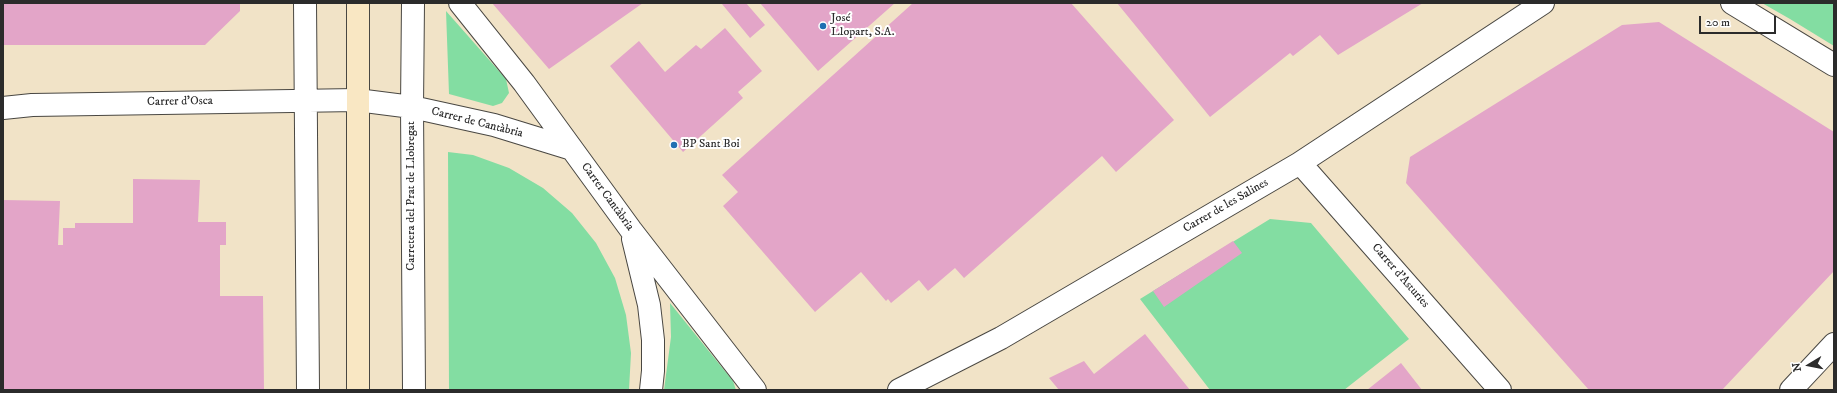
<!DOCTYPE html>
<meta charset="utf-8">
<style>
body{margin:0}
#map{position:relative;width:1837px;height:393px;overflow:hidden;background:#f1e3c7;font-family:"IM FELL DW Pica",serif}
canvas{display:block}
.frame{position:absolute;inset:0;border:4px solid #2b2b2b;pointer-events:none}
.north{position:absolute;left:1789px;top:345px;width:40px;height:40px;-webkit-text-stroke:3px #fff;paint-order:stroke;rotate:260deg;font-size:11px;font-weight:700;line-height:16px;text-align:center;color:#2b2b2b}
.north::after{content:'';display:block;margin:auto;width:14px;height:18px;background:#2b2b2b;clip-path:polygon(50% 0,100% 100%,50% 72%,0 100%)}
.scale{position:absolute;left:1699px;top:16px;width:77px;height:18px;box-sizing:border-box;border:2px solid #2b2b2b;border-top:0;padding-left:5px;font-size:12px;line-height:14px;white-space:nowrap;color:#2b2b2b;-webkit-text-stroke:3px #fff;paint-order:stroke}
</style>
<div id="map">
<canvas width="1837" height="393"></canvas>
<div class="frame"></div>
<div class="north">N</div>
<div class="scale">20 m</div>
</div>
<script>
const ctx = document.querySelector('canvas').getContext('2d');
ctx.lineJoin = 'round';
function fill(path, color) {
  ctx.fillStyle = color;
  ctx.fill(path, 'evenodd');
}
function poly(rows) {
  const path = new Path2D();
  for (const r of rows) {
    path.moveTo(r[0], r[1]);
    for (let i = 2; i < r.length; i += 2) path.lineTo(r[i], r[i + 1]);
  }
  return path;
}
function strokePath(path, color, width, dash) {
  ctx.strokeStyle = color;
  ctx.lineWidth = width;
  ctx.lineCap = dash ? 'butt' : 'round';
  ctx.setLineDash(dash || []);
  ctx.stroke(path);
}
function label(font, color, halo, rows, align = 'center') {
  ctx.font = font + ' "IM FELL DW Pica",serif';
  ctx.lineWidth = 4;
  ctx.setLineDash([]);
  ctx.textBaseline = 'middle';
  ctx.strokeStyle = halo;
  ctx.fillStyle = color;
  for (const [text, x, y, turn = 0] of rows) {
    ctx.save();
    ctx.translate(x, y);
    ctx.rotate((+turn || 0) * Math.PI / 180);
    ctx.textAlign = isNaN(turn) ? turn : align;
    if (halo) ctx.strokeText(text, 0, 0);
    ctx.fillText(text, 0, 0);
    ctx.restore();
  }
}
fill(poly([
 [1762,3,1834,3,1834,46,1790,19],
 [446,11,506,79,509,93,502,103,493,106,449,94],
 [448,152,473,155,509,168,543,188,572,213,596,243,615,278,626,315,631,353,629,390,449,390],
 [1270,219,1311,223,1409,339,1344,390,1210,390,1140,299],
 [670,303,733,381,736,390,664,390,671,337]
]), '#83dda2');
fill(poly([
 [3,3,240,3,240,11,205,45,3,45],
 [492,3,643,3,549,69],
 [723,3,746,3,765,25,750,38,722,4],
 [760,3,895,3,818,71],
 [913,3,1071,3,1174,120,1116,172,1102,156,964,278,955,268,928,291,919,280,891,303,888,299,886,301,861,272,815,312,723,206,738,192,722,175],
 [1117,3,1423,3,1338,55,1320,35,1293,56,1290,53,1210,117],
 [1659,22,1834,132,1834,271,1722,390,1589,390,1406,183,1410,157,1622,25],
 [725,28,762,71,738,92,743,98,683,152,610,66,639,41,665,72,696,45,701,49],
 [133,179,200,180,198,222,226,222,226,245,220,245,220,296,263,296,264,390,3,390,3,200,60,201,58,245,63,245,63,228,75,228,75,223,133,223],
 [1233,241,1242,253,1164,307,1153,291],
 [1145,334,1190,390,1059,390,1049,378,1084,361,1094,374],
 [1401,363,1422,390,1367,390]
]), '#e3a5c8');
const street = poly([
 [305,3,308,390],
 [413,3,412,107,414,390],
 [460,3,524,83,631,230,755,390],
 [1732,3,1834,65],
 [3,108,32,105,357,100,412,107,494,125,572,149],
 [1300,163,1500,390],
 [633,239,649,305,653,340,653,371,651,390],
 [899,390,1001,338,1300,163,1543,3],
 [1791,390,1834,344]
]);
const secondary = poly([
 [358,3,358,390]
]);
strokePath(street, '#494742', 24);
strokePath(secondary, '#494742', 24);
strokePath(street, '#fff', 22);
strokePath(secondary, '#f9e7c3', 22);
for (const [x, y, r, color] of [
 [823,26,4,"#1f6fb2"],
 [674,145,4,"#1f6fb2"]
]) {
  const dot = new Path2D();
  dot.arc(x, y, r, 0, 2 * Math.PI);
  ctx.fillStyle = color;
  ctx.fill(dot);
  strokePath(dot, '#fff', 1.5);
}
label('12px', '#2b2b2b', '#fff', [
 ["José",831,19],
 ["Llopart, S.A.",831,33],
 ["BP Sant Boi",682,145]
], 'left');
label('12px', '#2b2b2b', '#fff', [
 ["Carrer d'Osca",180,102,-1],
 ["Carrer de Cantàbria",477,123,14],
 ["Carretera del Prat de Llobregat",412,196,-90],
 ["Carrer Cantàbria",607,197,54],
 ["Carrer de les Salines",1226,206,-30],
 ["Carrer d'Asturies",1400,276,49]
]);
</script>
